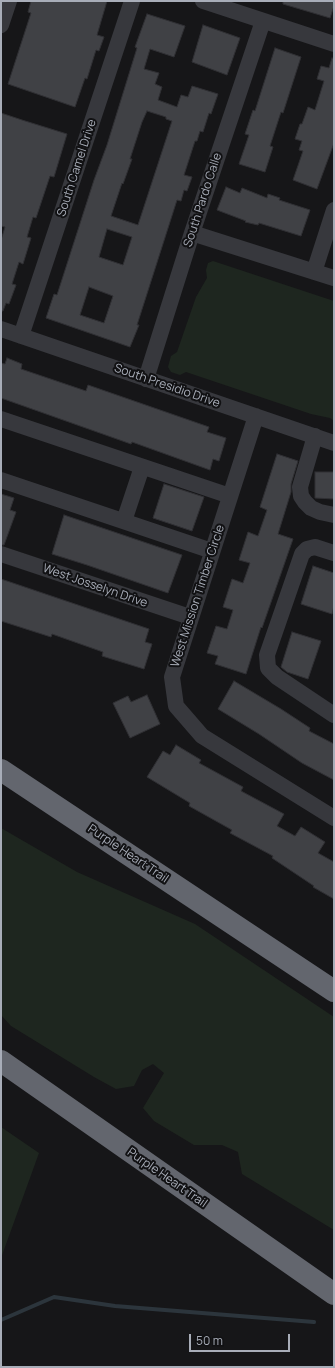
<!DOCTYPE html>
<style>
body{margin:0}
#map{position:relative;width:335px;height:1368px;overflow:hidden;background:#161618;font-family:Manrope,sans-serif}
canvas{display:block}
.frame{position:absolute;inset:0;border:2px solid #a8adb8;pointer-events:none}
.scale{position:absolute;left:189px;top:1334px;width:101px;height:18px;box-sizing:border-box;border:2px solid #a8adb8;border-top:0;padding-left:5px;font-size:12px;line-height:14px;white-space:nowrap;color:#a8adb8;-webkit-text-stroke:3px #111113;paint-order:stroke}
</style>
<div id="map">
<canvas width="335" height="1368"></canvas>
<div class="frame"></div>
<div class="scale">50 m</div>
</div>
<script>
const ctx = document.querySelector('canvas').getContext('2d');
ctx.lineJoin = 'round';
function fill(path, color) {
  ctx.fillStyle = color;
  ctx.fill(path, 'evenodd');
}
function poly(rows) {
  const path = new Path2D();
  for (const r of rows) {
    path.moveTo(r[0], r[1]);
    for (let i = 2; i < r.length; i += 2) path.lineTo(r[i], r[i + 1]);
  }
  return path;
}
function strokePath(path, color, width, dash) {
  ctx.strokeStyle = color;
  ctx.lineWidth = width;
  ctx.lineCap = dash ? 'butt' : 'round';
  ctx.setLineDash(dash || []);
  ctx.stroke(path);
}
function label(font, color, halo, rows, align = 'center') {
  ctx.font = font + ' Manrope,sans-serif';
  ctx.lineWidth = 4;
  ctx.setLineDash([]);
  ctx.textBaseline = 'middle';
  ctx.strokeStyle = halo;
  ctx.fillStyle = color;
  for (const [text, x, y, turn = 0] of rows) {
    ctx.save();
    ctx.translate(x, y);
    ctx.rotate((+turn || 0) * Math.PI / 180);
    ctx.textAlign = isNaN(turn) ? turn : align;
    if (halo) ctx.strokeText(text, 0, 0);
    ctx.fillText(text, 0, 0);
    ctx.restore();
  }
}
fill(poly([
 [213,261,334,301,334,421,330,418,311,414,186,372,180,375,171,372,168,367,171,356,177,352,196,297,207,278,206,270,208,263],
 [1,828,77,872,195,924,334,1017,334,1230,242,1174,238,1152,222,1145,194,1145,154,1121,143,1108,164,1073,153,1064,142,1070,134,1086,116,1089,94,1077,11,1026,1,1015],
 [1,1127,39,1153,1,1258]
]), '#1e261f');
strokePath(poly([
 [1,1320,54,1297,115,1306,314,1322]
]), '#2c353c', 4);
const building = poly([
 [31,1,107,1,97,35,104,37,99,51,96,50,87,79,85,78,75,107,8,84,31,13,28,12,31,1],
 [283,1,334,1,334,6,330,18,283,4,283,1],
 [147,14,185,26,174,57,150,49,144,69,159,73,155,84,162,87,158,100,177,107,181,95,188,97,192,86,218,94,211,114,209,113,203,132,200,131,197,141,195,141,184,175,192,177,187,191,184,190,181,201,177,200,137,325,139,325,130,347,46,318,54,294,57,295,94,180,107,145,137,48,135,47,147,14],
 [147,111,166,117,166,119,172,121,138,225,111,216,122,183,123,184,132,159,130,159,142,122,147,111],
 [107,229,132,237,123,265,99,257,107,229],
 [89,287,113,296,104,323,80,315,89,287],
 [203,25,240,38,227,75,192,62,203,25],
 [275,48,301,57,283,113,281,112,270,146,273,147,265,172,239,164,249,135,245,134,253,110,255,111,275,48],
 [332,58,334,59,334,143,317,189,293,180,303,151,299,150,302,141,295,139,300,124,302,124,308,107,315,110,324,81,317,79,321,66,329,68,332,58],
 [1,113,22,120,67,134,54,177,50,176,36,218,33,217,27,237,31,238,23,264,19,262,12,284,16,285,9,304,6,303,3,311,1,311,1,240,5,227,1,226,1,113],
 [226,187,240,193,242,188,267,198,268,194,280,198,279,200,310,210,301,236,259,223,258,225,245,222,246,221,217,210,226,187],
 [7,358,22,364,21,369,86,391,88,385,209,427,207,432,226,438,219,461,213,459,210,470,132,442,131,444,1,398,1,363,5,364,7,358],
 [277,454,298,461,291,484,291,492,278,534,293,539,262,628,261,627,246,674,215,664,218,656,207,653,216,626,227,629,233,610,223,607,232,579,243,583,250,563,239,560,248,532,258,536,267,510,260,507,277,454],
 [315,472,334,472,334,499,315,498,315,472],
 [164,484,204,497,192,531,153,518,164,484],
 [1,494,14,498,10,510,16,512,4,545,1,545,1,494],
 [64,515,182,555,168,593,87,565,52,554,64,515],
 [313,566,334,573,334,606,332,614,301,604,313,566],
 [1,579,149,629,145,642,152,644,144,669,102,656,103,652,52,634,51,637,1,621,1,579],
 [292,632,321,641,308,679,287,672,281,667,292,632],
 [234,681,281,709,310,728,309,731,334,744,334,780,302,763,259,734,218,709,234,681],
 [147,695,160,724,130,738,113,703,128,696,131,702,147,695],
 [176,745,201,760,199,763,243,787,241,791,284,814,277,826,295,836,301,827,325,842,318,853,334,862,334,899,313,887,314,886,272,858,273,856,230,833,232,830,189,806,190,803,147,777,163,751,170,755,176,745]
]);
fill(building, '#404145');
strokePath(building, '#303034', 1);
strokePath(poly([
 [203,1,334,44],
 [1,25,9,1],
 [192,233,334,278],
 [314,272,334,210],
 [1,329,334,443],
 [21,336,132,1],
 [146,379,192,233,263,21],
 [256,416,172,677,176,706,202,736,334,818],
 [1,419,230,496],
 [315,436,300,487,301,496,305,502,311,508,320,512,334,515],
 [1,480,212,551],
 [124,521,142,467],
 [334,553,315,547,307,549,302,554,267,655,268,668,277,677,334,715],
 [1,554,190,617]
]), '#37383d', 16);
strokePath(poly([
 [1,770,334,991],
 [1,1061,334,1294]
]), '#63666e', 22);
label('12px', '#a8adb8', '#111113', [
 ["South Camel Drive",77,168,-72],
 ["South Pardo Calle",203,200,-72],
 ["South Presidio Drive",167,386,19],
 ["West Josselyn Drive",95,586,19],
 ["West Mission Timber Circle",198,596,-72],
 ["Purple Heart Trail",128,854,34],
 ["Purple Heart Trail",167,1178,35]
]);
</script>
